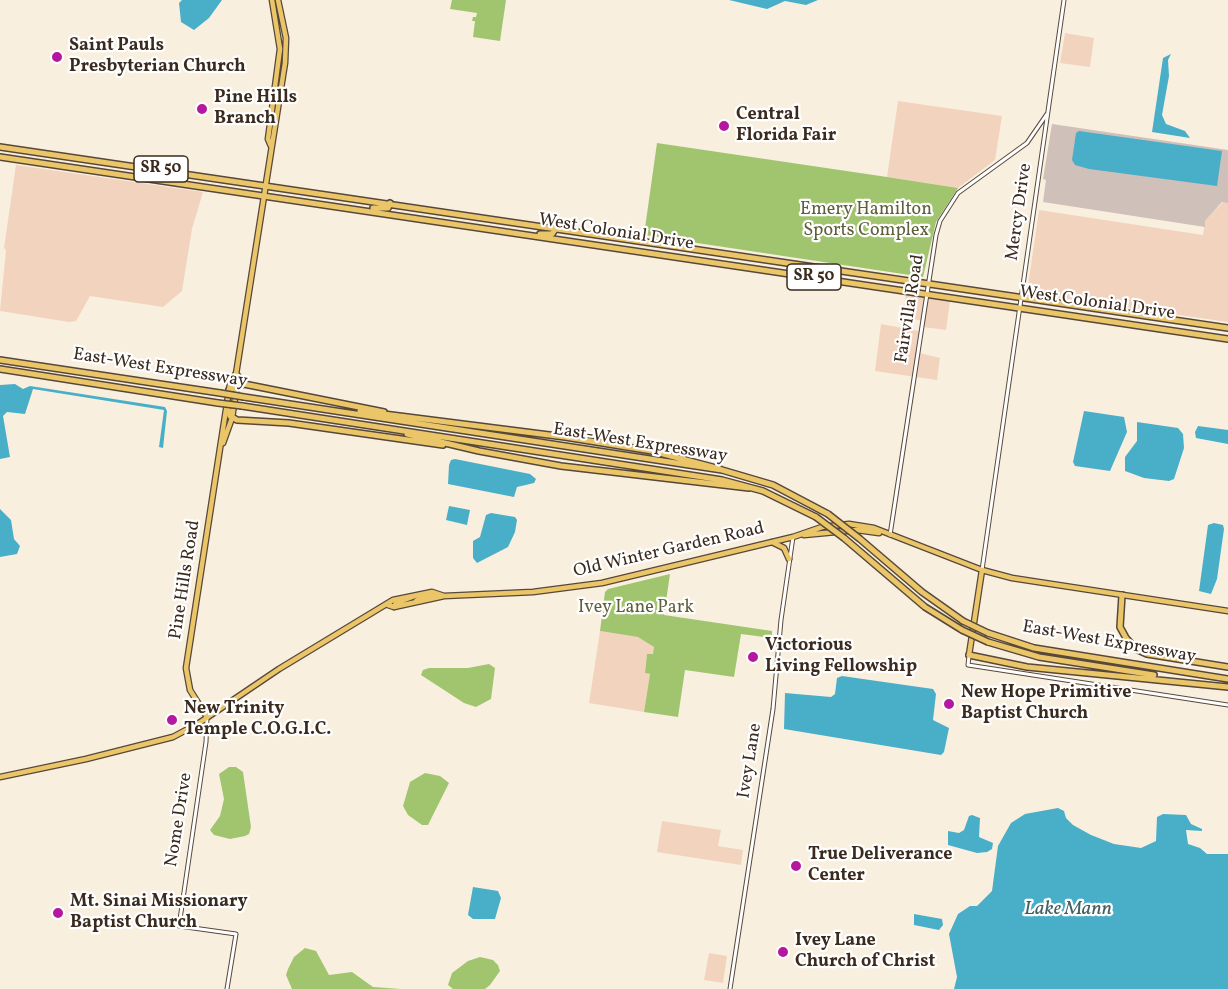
<!DOCTYPE html>
<style>
body{margin:0}
canvas{display:block;background:#f8efdf}
</style>
<canvas width="1228" height="989"></canvas>
<script>
const ctx = document.querySelector('canvas').getContext('2d');
ctx.lineJoin = 'round';
function fill(path, color) {
  ctx.fillStyle = color;
  ctx.fill(path, 'evenodd');
}
function poly(rows) {
  const path = new Path2D();
  for (const r of rows) {
    path.moveTo(r[0], r[1]);
    for (let i = 2; i < r.length; i += 2) path.lineTo(r[i], r[i + 1]);
  }
  return path;
}
function strokePath(path, color, width, dash) {
  ctx.strokeStyle = color;
  ctx.lineWidth = width;
  ctx.lineCap = dash ? 'butt' : 'round';
  ctx.setLineDash(dash || []);
  ctx.stroke(path);
}
function label(font, color, halo, rows, align = 'center') {
  ctx.font = font + ' Vollkorn,serif';
  ctx.lineWidth = 4.5;
  ctx.setLineDash([]);
  ctx.textBaseline = 'middle';
  ctx.strokeStyle = halo;
  ctx.fillStyle = color;
  for (const [text, x, y, turn = 0] of rows) {
    ctx.save();
    ctx.translate(x, y);
    ctx.rotate((+turn || 0) * Math.PI / 180);
    ctx.textAlign = isNaN(turn) ? turn : align;
    if (halo) ctx.strokeText(text, 0, 0);
    ctx.fillText(text, 0, 0);
    ctx.restore();
  }
}
fill(poly([
 [1065,33,1094,38,1090,67,1060,63],
 [898,101,1002,116,995,160,958,188,887,177],
 [16,165,203,192,192,229,182,291,163,307,90,296,76,321,69,322,0,311,6,250,4,248],
 [1223,202,1228,203,1228,322,1027,293,1039,210,1203,235,1205,221],
 [906,294,950,301,946,330,923,327,924,321,902,317],
 [881,324,919,331,916,352,940,358,937,380,875,371],
 [600,631,639,637,654,647,653,654,647,654,645,673,650,674,644,712,589,703],
 [662,821,721,830,718,846,743,850,741,865,657,852],
 [709,953,727,956,723,983,704,980]
]), '#f2d4be');
fill(poly([
 [1052,124,1228,150,1228,203,1222,202,1205,221,1205,227,1043,202,1046,180,1043,179]
]), '#cfc0ba');
fill(poly([
 [452,0,506,0,500,41,473,37,475,21,472,21,473,17,476,17,477,13,450,9],
 [657,143,887,177,958,188,936,222,923,277,644,235],
 [670,574,664,615,772,631,772,638,741,634,734,677,685,670,678,717,644,712,650,674,645,673,647,654,653,654,654,647,638,637,600,631,605,592,608,589],
 [489,664,495,668,491,699,476,707,464,703,421,675,423,670,429,668,468,668],
 [229,767,236,767,243,772,251,827,249,834,245,836,230,839,214,835,210,830,220,816,224,799,219,774],
 [425,773,440,776,449,783,428,825,422,825,408,815,403,806,410,782],
 [305,948,316,951,329,975,352,972,373,987,401,989,292,989,286,975,288,969,294,957],
 [480,957,493,960,498,965,500,971,490,985,485,989,453,989,448,985,452,973,468,961]
]), '#a1c56f');
fill(poly([
 [182,0,222,0,209,18,194,30,181,22,179,3],
 [729,0,818,0,806,5,785,1,767,9],
 [1171,54,1168,60,1169,76,1162,115,1166,124,1185,131,1190,138,1152,132,1163,58],
 [1079,131,1222,151,1217,186,1089,169,1075,165,1072,160,1076,133],
 [15,384,23,389,30,386,165,407,167,411,163,448,159,447,164,410,33,389,25,414,7,412,3,416,10,457,0,459,0,385],
 [1084,411,1124,417,1127,432,1110,471,1075,466,1073,462],
 [1137,422,1178,428,1183,434,1184,448,1174,479,1169,481,1144,478,1125,471,1125,457,1137,441],
 [1198,426,1228,430,1228,444,1196,438,1195,432],
 [455,459,530,474,536,479,534,483,517,487,514,497,448,484,449,465,451,460],
 [449,506,470,510,467,525,446,520],
 [0,509,11,520,14,539,20,546,17,554,0,557],
 [491,513,515,517,517,520,515,532,508,547,477,563,473,558,473,541,480,537,486,515],
 [1214,523,1223,525,1224,529,1217,579,1211,594,1199,591,1208,525],
 [842,676,933,689,936,694,933,720,949,728,944,752,941,755,784,729,785,693,831,697,835,694,837,678],
 [1058,808,1064,811,1066,818,1073,825,1091,835,1114,844,1141,848,1156,841,1157,817,1163,814,1186,815,1191,824,1202,829,1202,831,1186,830,1188,844,1200,848,1207,854,1228,854,1228,989,954,989,957,977,949,934,958,914,970,906,977,906,992,891,998,846,1011,823,1025,814],
 [972,815,980,818,979,837,993,843,992,849,987,852,977,853,948,845,948,831,959,833,964,830,969,816],
 [473,887,498,891,501,898,495,919,473,919,468,915],
 [914,914,942,919,943,925,939,930,914,925]
]), '#49aec8');
const minor = poly([
 [890,535,936,235,940,221,958,193,1027,143,1047,114],
 [982,570,1064,0],
 [969,656,968,665,1228,705],
 [207,717,206,742,179,926,236,934,227,989],
 [730,989,773,709,781,620,793,537]
]);
const major = poly([
 [271,146,268,139,280,49,272,0],
 [223,443,232,418,237,386,236,374,285,63,286,38,278,0],
 [804,535,857,530,879,533],
 [772,542,784,548,789,559],
 [416,601,421,597,436,595],
 [388,605,394,607,444,596,533,592,602,583,793,537,822,527,849,524,874,528,982,570,1012,578,1228,611],
 [394,607,396,603,415,596],
 [969,655,982,570],
 [207,717,190,690,186,668,223,429,230,384,235,376],
 [0,777,86,759,173,737,199,723,279,669,393,600,432,592,444,596]
]);
const highway = poly([
 [0,147,1228,328],
 [0,157,1228,339],
 [373,208,388,208,390,203],
 [540,234,552,234,556,228],
 [0,360,220,393],
 [0,369,218,403],
 [236,374,244,384],
 [229,390,244,384,384,412],
 [244,397,722,470,773,485,828,514],
 [227,405,230,416,237,420,289,423,443,445],
 [242,406,722,480,763,491,816,517],
 [360,411,565,437,652,451,720,469],
 [407,434,479,451,561,466,749,488],
 [844,538,925,607,962,630],
 [860,539,922,592,963,621],
 [1122,595,1120,627,1126,638,1136,649,1147,654,1228,667],
 [988,633,1034,648,1228,679],
 [988,642,1039,657,1154,675],
 [969,655,1027,667,1228,687]
]);
strokePath(minor, '#57483b', 5);
strokePath(major, '#57483b', 7);
strokePath(highway, '#57483b', 8);
strokePath(minor, '#fff', 3);
strokePath(major, '#ebc669', 4.5);
strokePath(highway, '#ebc669', 5);
const highwayBridge = poly([
 [220,393,244,397],
 [218,403,242,406],
 [828,514,860,539],
 [816,517,844,538],
 [963,621,988,633],
 [962,630,988,642]
]);
strokePath(highwayBridge, '#57483b', 8, []);
strokePath(highwayBridge, '#ebc669', 5);
for (const [x, y, r, color] of [
 [57,57,6,"#b5179e"],
 [202,109,6,"#b5179e"],
 [724,126,6,"#b5179e"],
 [753,657,6,"#b5179e"],
 [949,704,6,"#b5179e"],
 [172,720,6,"#b5179e"],
 [796,866,6,"#b5179e"],
 [58,913,6,"#b5179e"],
 [783,952,6,"#b5179e"]
]) {
  const dot = new Path2D();
  dot.arc(x, y, r, 0, 2 * Math.PI);
  ctx.fillStyle = color;
  ctx.fill(dot);
  strokePath(dot, '#fff', 2);
}
for (const [x, y, w] of [
 [161,169,54],
 [814,277,54]
]) {
  const box = new Path2D();
  box.roundRect(x - w / 2, y - 13, w, 26, 4.5);
  ctx.fillStyle = '#fff';
  ctx.fill(box);
  strokePath(box, '#3b2a1e', 1.5);
}
label('bold 16px', '#3b2a1e', null, [
 ["SR 50",161,169],
 ["SR 50",814,277]
]);
label('bold 18px', '#3b2a1e', '#fff', [
 ["Saint Pauls",69,47],
 ["Presbyterian Church",69,68],
 ["Pine Hills",214,99],
 ["Branch",214,120],
 ["Central",736,116],
 ["Florida Fair",736,137],
 ["Victorious",765,647],
 ["Living Fellowship",765,668],
 ["New Hope Primitive",961,694],
 ["Baptist Church",961,715],
 ["New Trinity",184,710],
 ["Temple C.O.G.I.C.",184,731],
 ["True Deliverance",808,856],
 ["Center",808,877],
 ["Mt. Sinai Missionary",70,903],
 ["Baptist Church",70,924],
 ["Ivey Lane",795,942],
 ["Church of Christ",795,963]
], 'left');
label('18px', '#5f603a', '#fff', [
 ["Emery Hamilton",866,211],
 ["Sports Complex",866,232],
 ["Ivey Lane Park",636,609]
]);
label('18px', '#3b2a1e', '#fff', [
 ["Mercy Drive",1020,212,-82],
 ["West Colonial Drive",616,233,9],
 ["West Colonial Drive",1097,304,8],
 ["Fairvilla Road",911,309,-81],
 ["East-West Expressway",160,369,9],
 ["East-West Expressway",640,444,9],
 ["Old Winter Garden Road",669,551,-13],
 ["Pine Hills Road",186,580,-81],
 ["East-West Expressway",1109,643,10],
 ["Ivey Lane",751,761,-81],
 ["Nome Drive",180,820,-81]
]);
label('italic 20px', '#415f62', '#fff', [
 ["Lake Mann",1068,910]
]);
</script>
